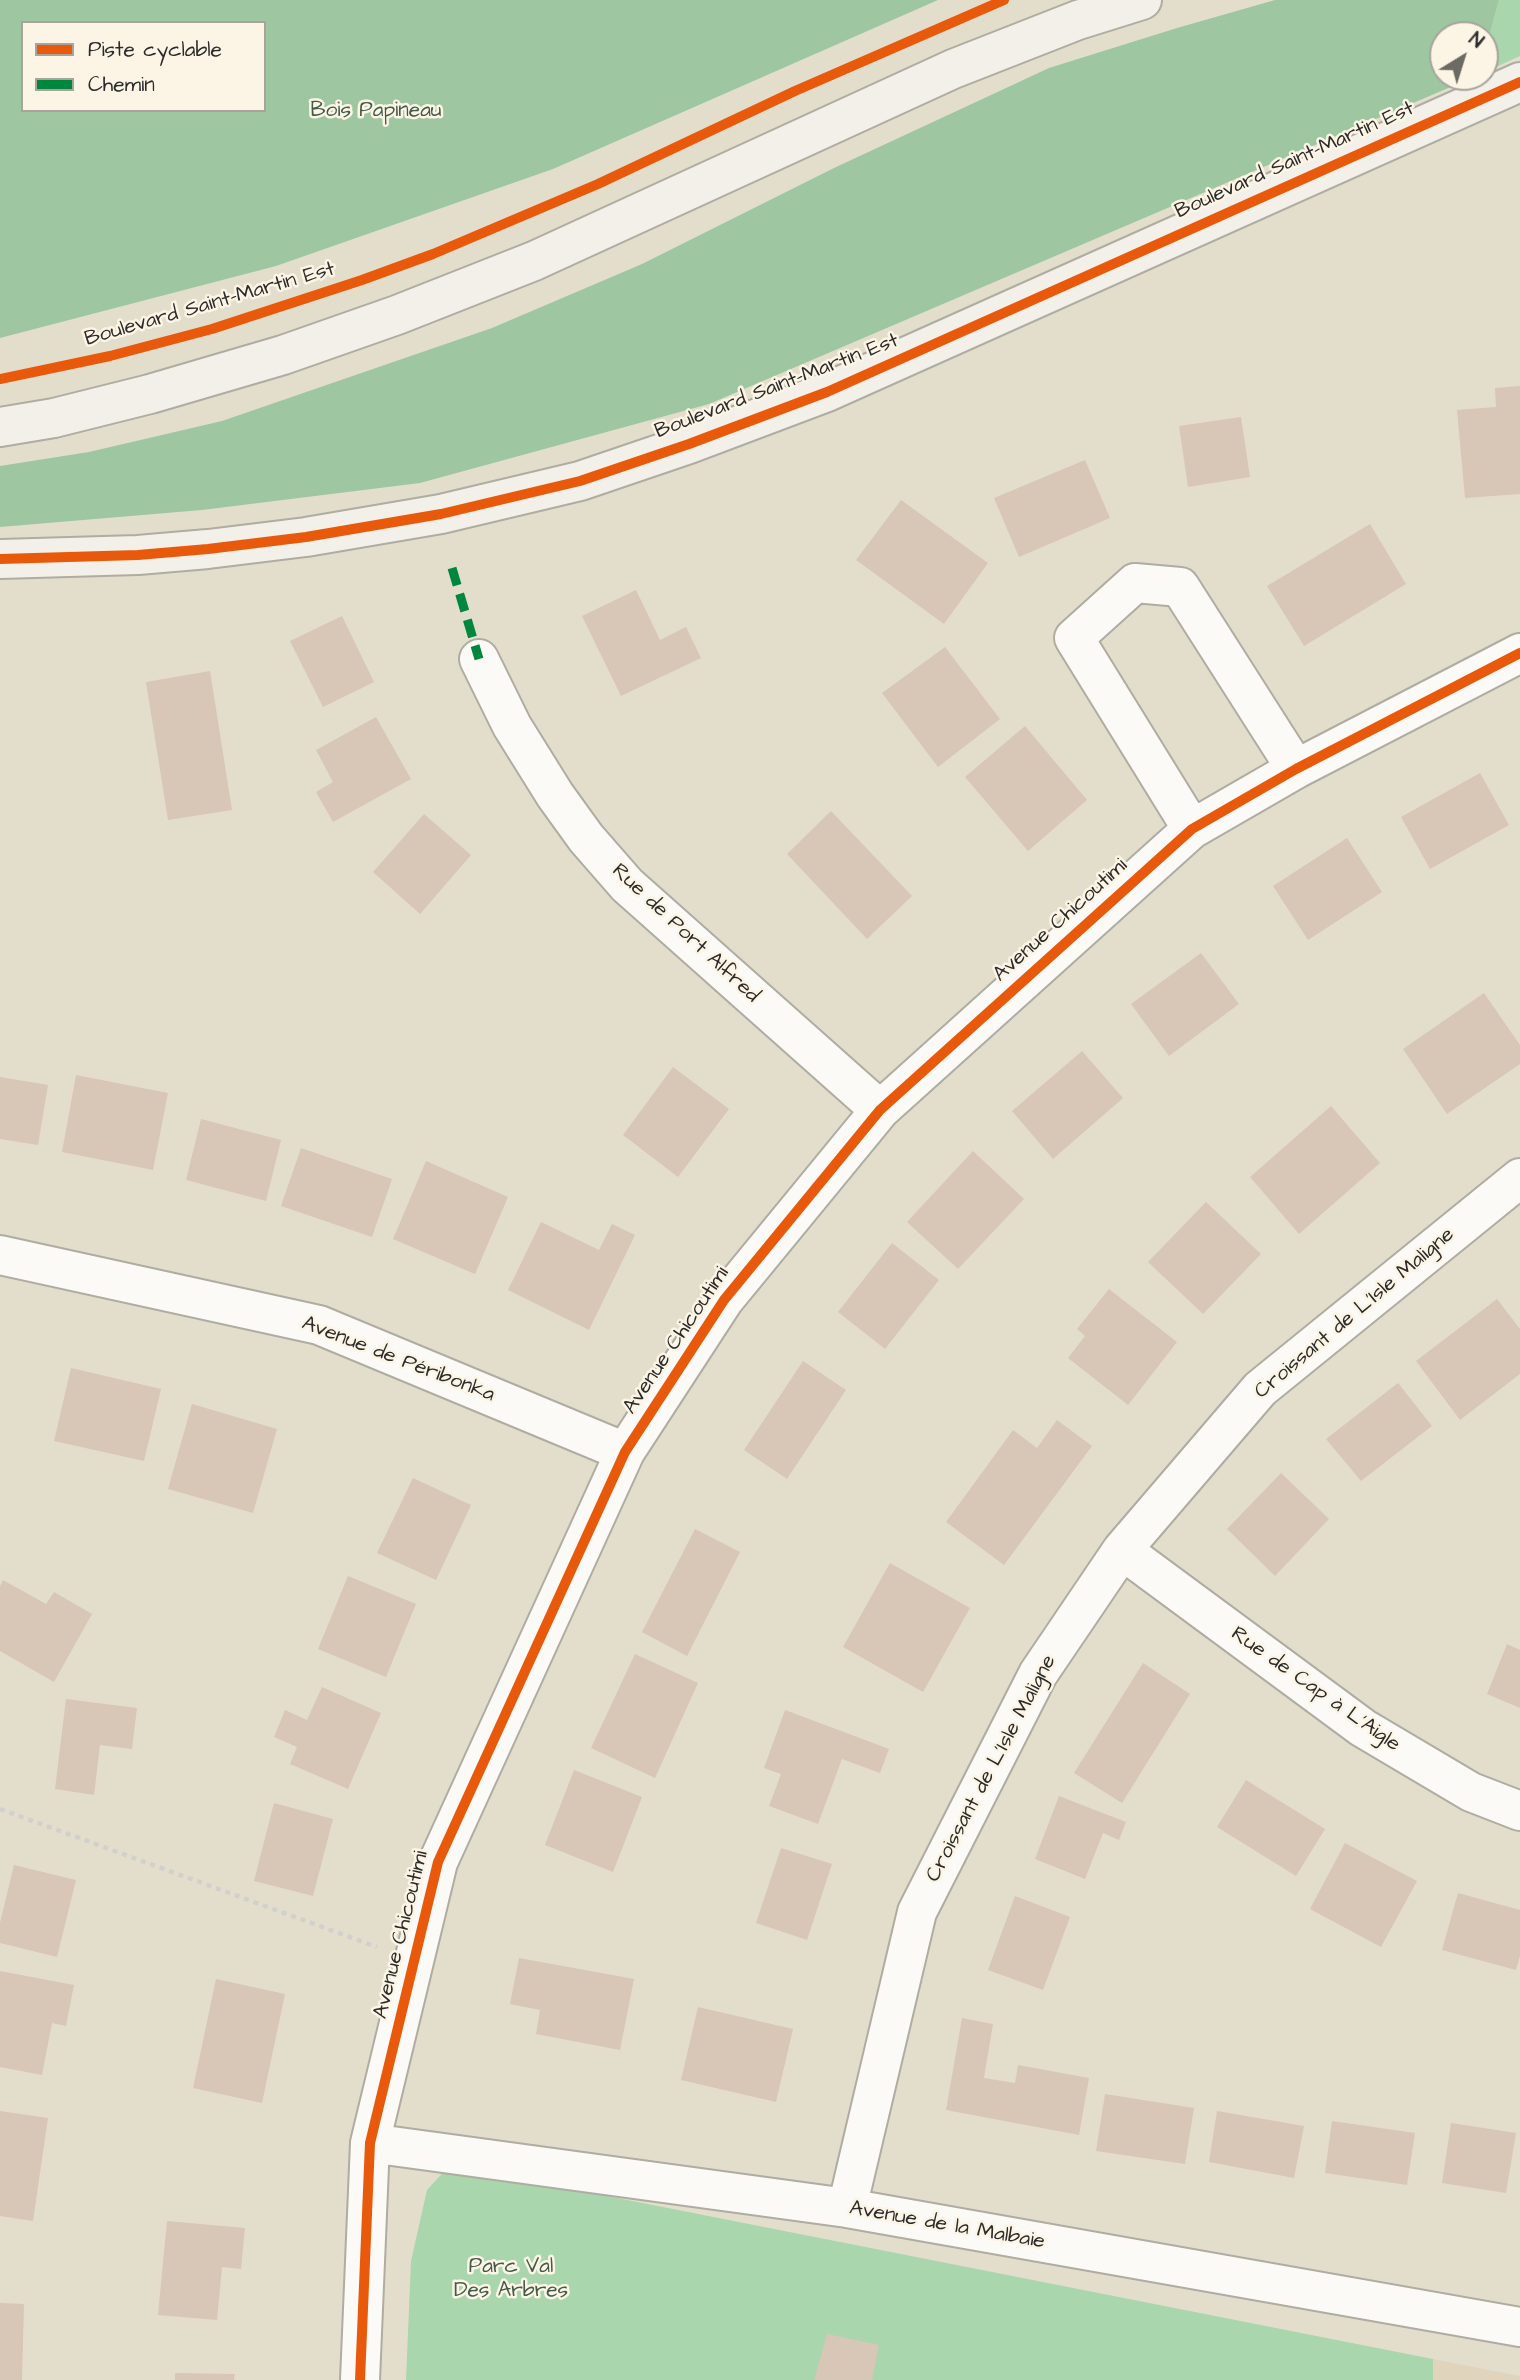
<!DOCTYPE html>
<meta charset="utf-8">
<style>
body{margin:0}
#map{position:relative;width:1520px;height:2380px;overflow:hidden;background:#e3decc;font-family:"Architects Daughter",sans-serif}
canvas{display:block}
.legend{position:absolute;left:21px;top:21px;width:245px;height:91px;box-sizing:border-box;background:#fcf5e5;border:2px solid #a8a49b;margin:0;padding:9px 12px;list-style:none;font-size:21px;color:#2b2b2b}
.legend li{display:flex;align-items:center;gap:14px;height:35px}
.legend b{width:35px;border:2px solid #a8a49b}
.north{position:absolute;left:1429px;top:21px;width:70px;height:70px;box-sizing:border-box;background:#fcf5e5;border:2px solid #a8a49b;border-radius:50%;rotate:38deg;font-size:19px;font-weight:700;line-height:28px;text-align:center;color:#2b2b2b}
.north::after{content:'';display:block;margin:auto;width:24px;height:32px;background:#6b6a63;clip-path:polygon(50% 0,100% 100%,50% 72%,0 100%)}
</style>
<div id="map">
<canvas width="1520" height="2380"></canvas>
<ul class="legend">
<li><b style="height:9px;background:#e8590c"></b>Piste cyclable</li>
<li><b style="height:9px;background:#00873e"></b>Chemin</li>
</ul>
<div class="north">N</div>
</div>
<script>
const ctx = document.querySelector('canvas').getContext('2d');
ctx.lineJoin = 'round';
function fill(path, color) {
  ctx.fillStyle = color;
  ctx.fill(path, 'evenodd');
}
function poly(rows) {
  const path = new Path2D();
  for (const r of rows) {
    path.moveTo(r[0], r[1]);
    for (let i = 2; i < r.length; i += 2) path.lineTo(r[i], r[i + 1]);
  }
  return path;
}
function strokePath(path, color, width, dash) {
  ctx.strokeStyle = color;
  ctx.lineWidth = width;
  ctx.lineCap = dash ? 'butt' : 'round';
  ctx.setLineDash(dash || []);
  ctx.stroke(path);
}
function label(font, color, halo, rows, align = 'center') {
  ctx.font = font + ' "Architects Daughter",sans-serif';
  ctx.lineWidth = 5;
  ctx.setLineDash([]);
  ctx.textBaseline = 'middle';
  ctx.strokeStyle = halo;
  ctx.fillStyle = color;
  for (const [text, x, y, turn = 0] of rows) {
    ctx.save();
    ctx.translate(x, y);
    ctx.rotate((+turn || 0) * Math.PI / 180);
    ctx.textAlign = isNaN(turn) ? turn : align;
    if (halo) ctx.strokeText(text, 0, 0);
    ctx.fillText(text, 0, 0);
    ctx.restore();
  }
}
fill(poly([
 [1433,2359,1520,2376,1520,2380,1433,2380]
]), '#e0d4bc');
fill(poly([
 [1499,0,1520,0,1520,56,1485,72,1485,51],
 [450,2165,1433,2359,1433,2380,406,2380,411,2261,427,2190]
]), '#a9d6ad');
fill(poly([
 [0,0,938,0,553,169,276,266,0,338],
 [23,23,264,23,264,110,23,110],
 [1275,0,1499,0,1485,51,1485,35,1443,35,1443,77,1474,77,709,404,420,483,202,510,0,527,0,466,89,452,222,421,492,328,642,264,834,168,1049,68,1177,28]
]), '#9dc6a1');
fill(poly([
 [1520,386,1520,494,1465,498,1457,410,1496,407,1495,388],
 [1241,417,1250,477,1188,487,1179,426],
 [1085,460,1110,518,1019,557,994,498],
 [901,500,988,563,944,624,856,560],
 [1370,524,1406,584,1304,646,1267,586],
 [636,590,660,640,686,627,701,658,621,696,582,616],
 [342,616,374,682,323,707,290,641],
 [945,647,1000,719,938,767,882,693],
 [210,671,232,810,168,820,146,682],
 [376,717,411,779,333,822,316,792,333,782,316,750],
 [1025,726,1087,800,1028,851,965,777],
 [1480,773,1509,825,1430,869,1401,817],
 [831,811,912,896,867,939,787,854],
 [424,814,471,855,420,914,373,872],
 [1347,838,1382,892,1308,940,1273,886],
 [1201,953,1239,1004,1169,1056,1131,1004],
 [1484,993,1520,1045,1520,1064,1447,1114,1403,1049],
 [1082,1051,1123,1098,1053,1159,1012,1111],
 [673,1067,729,1109,678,1177,623,1135],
 [76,1075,168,1093,153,1170,62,1152],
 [0,1077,48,1085,38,1145,0,1139],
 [1331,1106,1380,1163,1299,1234,1250,1177],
 [201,1119,281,1140,266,1201,186,1180],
 [301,1148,392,1179,372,1237,281,1206],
 [973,1151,1024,1199,958,1269,907,1222],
 [426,1161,508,1197,475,1274,393,1239],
 [1206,1202,1261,1254,1203,1314,1148,1262],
 [541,1222,599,1250,612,1224,635,1235,589,1330,508,1290],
 [892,1243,939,1280,885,1349,838,1312],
 [1109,1289,1177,1342,1128,1405,1068,1358,1085,1336,1077,1329],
 [1497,1299,1520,1329,1520,1374,1460,1420,1416,1361],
 [803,1361,846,1390,787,1479,744,1450],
 [71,1368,161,1389,144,1461,54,1441],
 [1398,1383,1432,1426,1361,1481,1326,1439],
 [192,1404,277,1429,253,1513,168,1489],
 [1057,1420,1092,1446,1004,1565,946,1522,1013,1430,1037,1448],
 [1281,1473,1329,1519,1275,1576,1227,1529],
 [413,1478,471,1505,436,1580,377,1553],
 [695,1529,740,1552,687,1656,642,1632],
 [890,1563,970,1608,923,1692,843,1647],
 [348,1576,416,1604,386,1677,318,1649],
 [3,1580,46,1604,54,1592,92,1614,54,1682,0,1651,0,1586],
 [1507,1644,1520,1650,1520,1708,1487,1694],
 [635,1654,698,1683,655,1778,591,1748],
 [1143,1663,1190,1694,1122,1803,1074,1773],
 [322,1687,381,1713,348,1789,290,1764,297,1747,274,1737,285,1710,307,1720],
 [66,1699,137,1708,132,1749,100,1745,94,1795,55,1789],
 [785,1710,889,1749,880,1773,842,1759,818,1824,769,1806,781,1774,764,1768],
 [574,1770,642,1797,613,1872,545,1845],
 [1246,1780,1325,1829,1296,1876,1217,1827],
 [1059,1796,1126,1822,1119,1840,1103,1833,1085,1879,1035,1859],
 [274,1803,333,1819,313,1896,254,1881],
 [1345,1843,1417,1881,1381,1947,1310,1909],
 [781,1848,832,1864,807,1940,756,1923],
 [14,1865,76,1880,57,1957,0,1943,0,1923],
 [1458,1893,1520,1910,1520,1956,1516,1970,1442,1950],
 [1015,1896,1070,1917,1043,1990,988,1970],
 [519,1958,634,1979,620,2050,536,2034,540,2010,510,2004],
 [0,1971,74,1985,66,2026,52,2023,42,2075,0,2067],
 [216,1979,285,1994,262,2103,193,2088],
 [698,2007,793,2029,776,2102,681,2080],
 [962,2018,993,2024,984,2078,1015,2083,1018,2065,1089,2078,1079,2135,946,2110],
 [1105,2094,1194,2108,1185,2164,1096,2151],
 [0,2111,48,2118,33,2221,0,2216],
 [1217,2111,1304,2126,1294,2178,1209,2162],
 [1332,2121,1415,2133,1407,2185,1325,2173],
 [1451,2123,1516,2133,1506,2193,1442,2183],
 [167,2221,245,2228,241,2269,222,2267,217,2320,158,2315],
 [0,2303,24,2304,22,2380,0,2380],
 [827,2334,879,2345,872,2380,814,2380],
 [175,2373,235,2374,234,2380,175,2380]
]), '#d8c6b7');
const street = poly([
 [479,659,512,726,555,795,586,838,627,885,880,1110],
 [1192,829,1074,638,1135,583,1180,587,1296,769],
 [0,1255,319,1325,625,1452],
 [1122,1550,1363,1728,1471,1792,1520,1811],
 [370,2143,847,2208,1520,2327],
 [847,2208,917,1912,1038,1674,1122,1550,1260,1389,1520,1178],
 [360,2380,370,2143,438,1862,625,1452,724,1300,880,1110,1192,829,1296,769,1520,653]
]);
const secondary = poly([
 [0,427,54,418,150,394,283,355,397,315,534,261,953,69,1078,20,1142,0],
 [0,559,138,555,208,549,306,537,441,514,580,481,689,444,827,392,1520,82]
]);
strokePath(street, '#afaca1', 42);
strokePath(secondary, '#afaca1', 42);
strokePath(poly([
 [0,1809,377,1947]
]), '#d1d0cc', 4.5, [5, 5]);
strokePath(street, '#fbfaf7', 38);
strokePath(secondary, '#f2f0e9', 38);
strokePath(poly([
 [452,568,479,659]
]), '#00873e', 9, [18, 9]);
strokePath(poly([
 [0,379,110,356,212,329,362,280,433,254,598,184,795,91,1004,0],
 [0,559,138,555,208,549,306,537,441,514,580,481,689,444,827,392,1520,82],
 [360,2380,370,2143,438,1862,625,1452,724,1300,880,1110,1192,829,1296,769,1520,653]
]), '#e8590c', 10);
label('21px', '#435c4a', '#fcf5e5', [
 ["Bois Papineau",376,112],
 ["Parc Val",511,2268],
 ["Des Arbres",511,2292]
]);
label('21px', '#2b2b2b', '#fcf5e5', [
 ["Boulevard Saint-Martin Est",1295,161,-24],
 ["Boulevard Saint-Martin Est",210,305,-16],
 ["Boulevard Saint-Martin Est",777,387,-21],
 ["Avenue Chicoutimi",1061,921,-42],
 ["Rue de Port Alfred",685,934,43],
 ["Croissant de L'Isle Maligne",1355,1314,-40],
 ["Avenue Chicoutimi",677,1341,-56],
 ["Avenue de Péribonka",398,1360,21],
 ["Rue de Cap à L'Aigle",1315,1690,35],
 ["Croissant de L'Isle Maligne",992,1769,-62],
 ["Avenue Chicoutimi",402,1935,-76],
 ["Avenue de la Malbaie",947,2226,10]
]);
</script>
